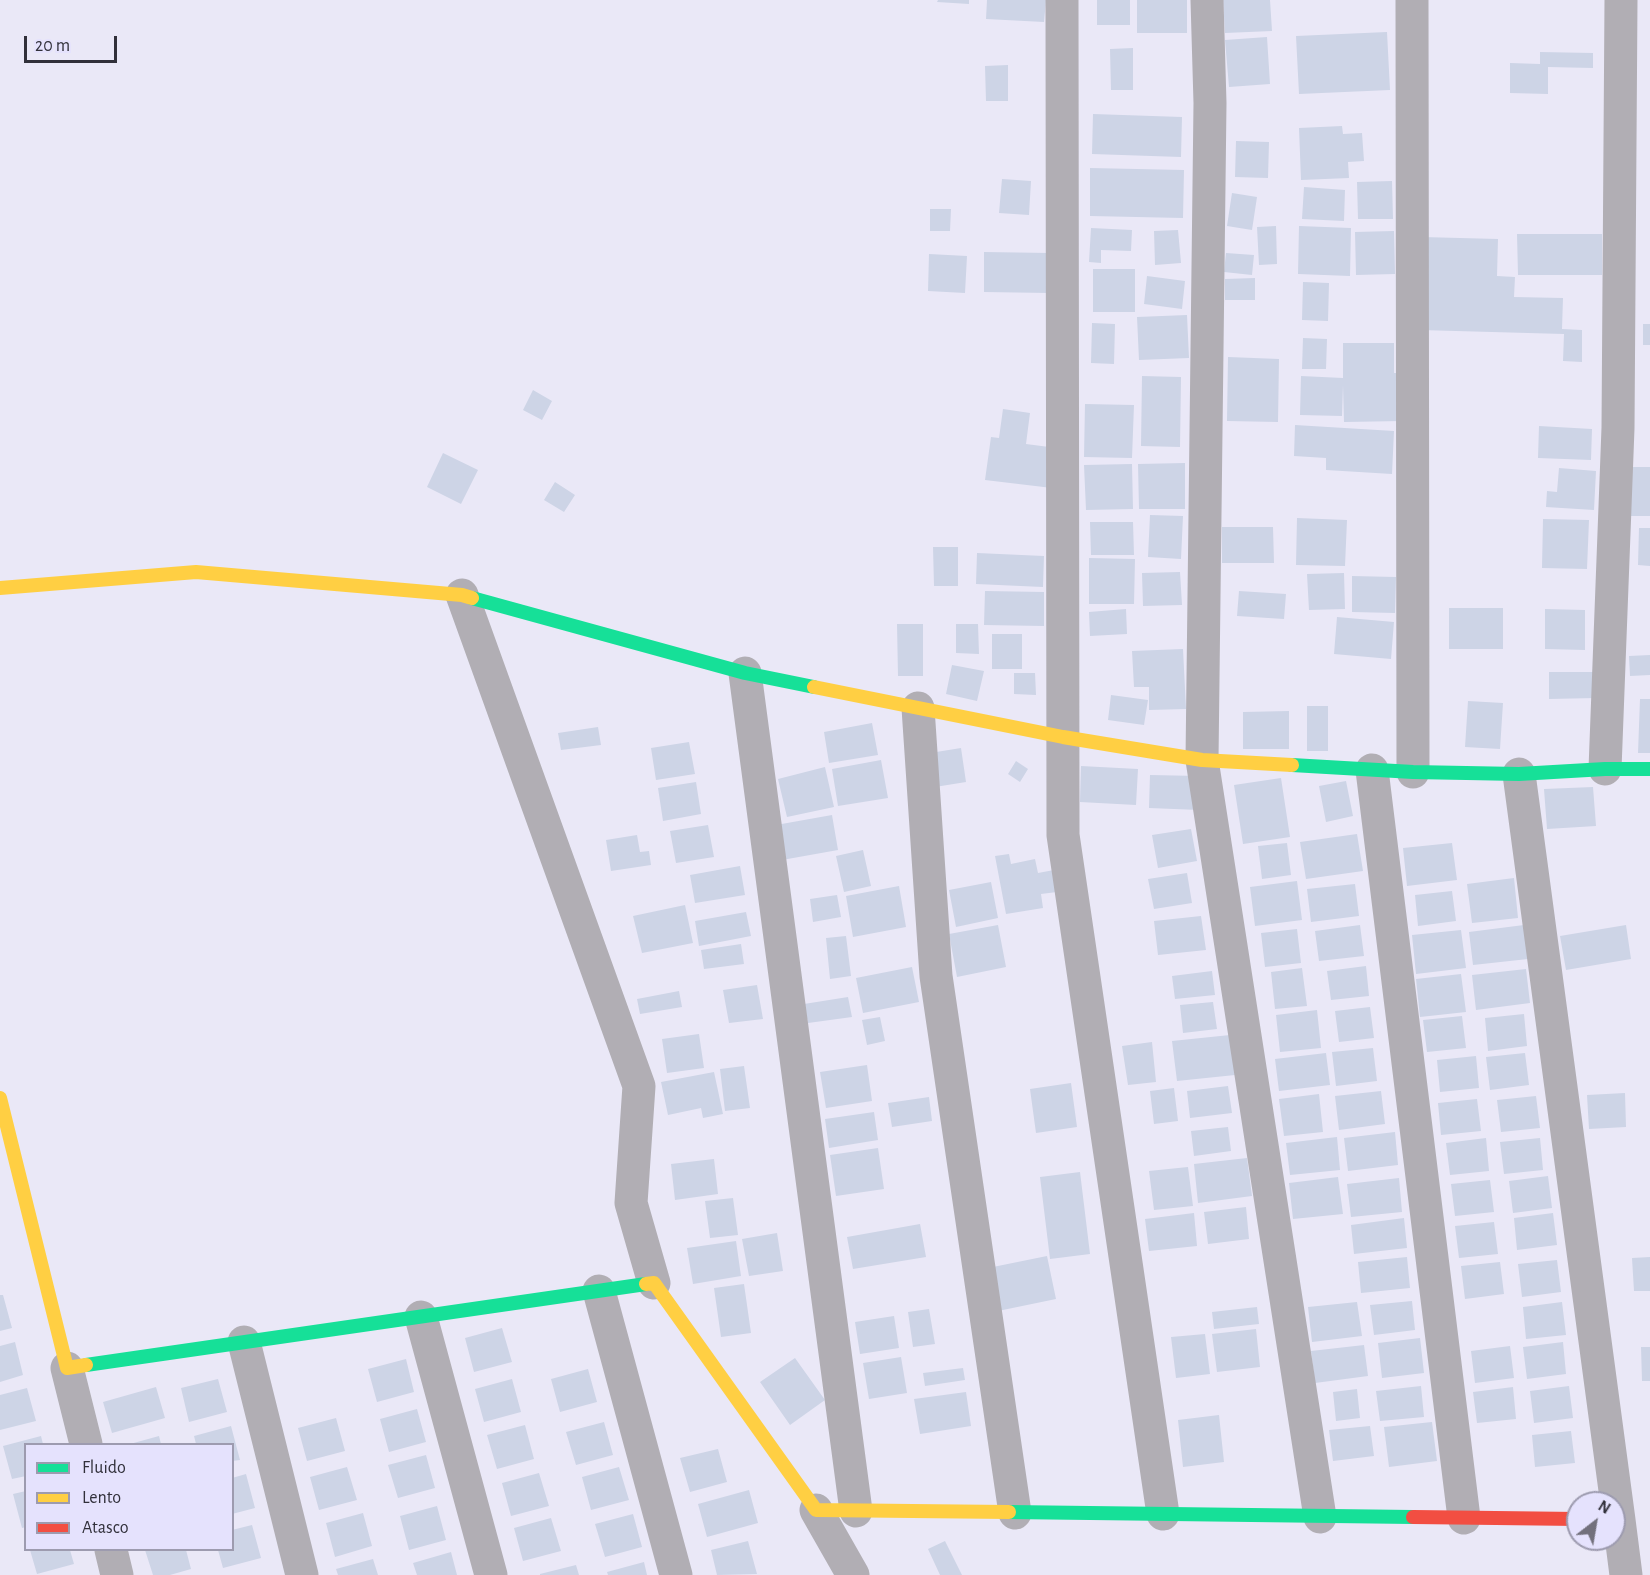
<!DOCTYPE html>
<style>
body{margin:0}
#map{position:relative;width:1650px;height:1575px;overflow:hidden;background:#eae8f7;font-family:"Alegreya Sans",sans-serif}
canvas{display:block}
.legend{position:absolute;left:24px;top:1443px;width:210px;height:108px;box-sizing:border-box;background:#e5e2fd;border:2px solid #9d9baf;margin:0;padding:8px 10px;list-style:none;font-size:18px;color:#31303a}
.legend li{display:flex;align-items:center;gap:12px;height:30px}
.legend b{width:30px;border:2px solid #9d9baf}
.north{position:absolute;left:1566px;top:1491px;width:60px;height:60px;box-sizing:border-box;background:#e5e2fd;border:2px solid #9d9baf;border-radius:50%;rotate:31deg;font-size:16px;font-weight:700;line-height:24px;text-align:center;color:#31303a}
.north::after{content:'';display:block;margin:auto;width:21px;height:27px;background:#72707c;clip-path:polygon(50% 0,100% 100%,50% 72%,0 100%)}
.scale{position:absolute;left:24px;top:36px;width:93px;height:27px;box-sizing:border-box;border:3px solid #31303a;border-top:0;padding-left:8px;font-size:18px;line-height:21px;white-space:nowrap;color:#31303a;-webkit-text-stroke:4px #e5e2fd;paint-order:stroke}
</style>
<div id="map">
<canvas width="1650" height="1575"></canvas>
<ul class="legend">
<li><b style="height:8px;background:#16e098"></b>Fluido</li>
<li><b style="height:8px;background:#ffcf43"></b>Lento</li>
<li><b style="height:8px;background:#f24e42"></b>Atasco</li>
</ul>
<div class="north">N</div>
<div class="scale">20 m</div>
</div>
<script>
const ctx = document.querySelector('canvas').getContext('2d');
ctx.lineJoin = 'round';
function fill(path, color) {
  ctx.fillStyle = color;
  ctx.fill(path, 'evenodd');
}
function poly(rows) {
  const path = new Path2D();
  for (const r of rows) {
    path.moveTo(r[0], r[1]);
    for (let i = 2; i < r.length; i += 2) path.lineTo(r[i], r[i + 1]);
  }
  return path;
}
function strokePath(path, color, width, dash) {
  ctx.strokeStyle = color;
  ctx.lineWidth = width;
  ctx.lineCap = dash ? 'butt' : 'round';
  ctx.setLineDash(dash || []);
  ctx.stroke(path);
}
fill(poly([
 [938,0,969,0,969,4,937,2],
 [987,0,1046,0,1044,22,986,19],
 [1097,0,1130,0,1130,25,1097,25],
 [1137,0,1187,0,1187,33,1137,33],
 [1223,0,1270,0,1272,31,1225,33],
 [1387,32,1390,90,1299,94,1296,36],
 [1267,37,1270,84,1229,87,1225,40],
 [1133,48,1133,90,1111,90,1110,49],
 [1540,52,1593,53,1593,68,1548,67,1548,94,1510,93,1510,63,1540,64],
 [1008,65,1008,101,986,101,985,66],
 [1093,114,1182,117,1181,157,1092,154],
 [1342,126,1343,134,1362,133,1364,161,1348,162,1349,178,1301,180,1299,128],
 [1236,141,1269,142,1268,178,1235,177],
 [1090,168,1184,170,1183,218,1090,216],
 [1002,179,1031,181,1029,215,999,213],
 [1392,181,1393,219,1358,219,1357,182],
 [1304,187,1345,190,1344,221,1302,219],
 [1232,193,1257,197,1252,230,1227,226],
 [930,209,951,209,950,231,930,231],
 [1276,226,1277,264,1259,265,1257,227],
 [1299,226,1351,228,1350,276,1298,274],
 [1091,228,1132,230,1131,251,1101,250,1101,263,1089,262],
 [1178,230,1181,263,1155,265,1154,231],
 [1394,231,1395,274,1356,275,1355,232],
 [1517,234,1602,234,1602,275,1518,275],
 [1422,237,1498,239,1497,276,1515,277,1514,297,1563,298,1562,329,1582,330,1582,362,1563,361,1564,334,1420,330],
 [984,252,1050,253,1049,293,984,292],
 [1226,253,1254,255,1252,275,1224,272],
 [929,254,967,256,965,293,928,291],
 [1093,269,1135,269,1135,312,1093,312],
 [1147,276,1185,281,1182,309,1144,304],
 [1255,278,1255,300,1225,300,1225,279],
 [1303,282,1329,283,1328,321,1302,320],
 [1187,315,1189,358,1139,360,1137,317],
 [1092,323,1115,324,1114,364,1091,363],
 [1643,324,1650,324,1650,345,1643,345],
 [1303,338,1327,339,1326,369,1302,369],
 [1343,343,1394,343,1394,373,1402,373,1402,421,1344,422,1343,385,1342,416,1300,415,1301,376,1343,378],
 [1228,357,1279,359,1278,422,1227,421],
 [1142,376,1181,377,1180,447,1141,446],
 [533,390,552,401,542,420,523,410],
 [1085,404,1134,405,1132,458,1084,457],
 [1003,409,1030,413,1026,444,1057,448,1052,488,985,480,991,437,999,438],
 [1295,425,1394,431,1392,474,1326,470,1326,458,1294,456],
 [1539,426,1592,429,1591,460,1538,458],
 [443,453,478,470,461,504,427,487],
 [1185,463,1185,509,1139,509,1138,464],
 [1132,464,1133,509,1086,510,1084,465],
 [1630,467,1650,467,1650,516,1631,516],
 [1559,468,1596,471,1594,510,1546,507,1547,491,1557,492],
 [555,482,575,495,564,512,544,500],
 [1150,515,1183,516,1181,559,1148,557],
 [1297,518,1347,520,1345,566,1296,565],
 [1543,519,1589,520,1587,569,1542,568],
 [1090,522,1133,522,1134,555,1091,555],
 [1222,527,1273,527,1274,563,1222,563],
 [1639,528,1650,528,1650,566,1638,565],
 [933,547,958,547,958,586,934,586],
 [977,553,1044,556,1043,587,976,584],
 [1089,558,1135,559,1134,604,1089,604],
 [1180,572,1182,605,1143,606,1142,573],
 [1344,573,1345,609,1309,610,1307,574],
 [1352,576,1396,577,1395,613,1352,612],
 [985,591,1044,592,1044,626,984,625],
 [1239,591,1286,594,1284,619,1237,616],
 [1449,608,1503,608,1503,649,1449,649],
 [1126,609,1127,634,1090,636,1089,612],
 [1545,609,1585,610,1585,650,1545,649],
 [1337,617,1394,622,1391,659,1334,654],
 [897,624,923,624,923,676,898,676],
 [956,624,978,624,979,654,956,653],
 [992,634,1022,634,1022,669,992,669],
 [1183,649,1186,709,1149,710,1149,687,1134,687,1132,651],
 [1650,655,1650,675,1630,676,1629,656],
 [952,665,984,671,977,701,946,694],
 [1549,672,1596,672,1596,698,1549,699],
 [1014,673,1035,673,1036,695,1014,694],
 [1111,695,1148,700,1144,725,1108,720],
 [1640,699,1650,699,1650,753,1638,753],
 [1468,701,1503,703,1500,749,1465,747],
 [1307,706,1328,706,1328,751,1307,751],
 [1289,711,1289,749,1243,749,1243,712],
 [872,723,878,755,829,763,824,732],
 [598,727,601,745,561,750,558,733],
 [689,742,695,774,656,780,651,748],
 [961,748,966,782,935,787,930,753],
 [881,760,888,798,838,806,832,769],
 [1016,761,1028,769,1020,782,1008,774],
 [1081,766,1138,769,1136,805,1080,802],
 [825,767,834,807,787,817,778,779],
 [1150,775,1199,776,1199,810,1149,808],
 [1281,778,1290,837,1243,844,1234,785],
 [1346,781,1353,816,1326,822,1319,786],
 [696,782,701,814,663,821,658,788],
 [1593,787,1596,826,1547,829,1544,789],
 [832,815,838,850,782,860,776,825],
 [708,825,714,857,676,863,670,831],
 [1191,829,1197,861,1158,868,1152,835],
 [1357,834,1363,871,1306,879,1300,842],
 [637,835,640,852,649,851,651,865,611,871,606,840],
 [1287,843,1291,875,1262,879,1258,846],
 [1452,843,1457,880,1407,886,1403,848],
 [863,850,871,886,844,892,836,856],
 [1009,854,1011,864,1035,859,1038,873,1054,870,1057,892,1041,894,1043,908,1006,914,995,856],
 [740,866,745,895,695,903,690,875],
 [1187,873,1192,903,1154,909,1148,879],
 [1514,878,1518,918,1472,923,1467,884],
 [1297,881,1302,920,1255,926,1250,887],
 [991,882,998,918,956,927,949,890],
 [1355,884,1359,916,1311,922,1307,889],
 [899,886,906,927,853,937,846,896],
 [1452,891,1456,921,1418,926,1415,895],
 [837,895,841,917,813,922,810,899],
 [685,905,693,943,642,953,633,916],
 [746,912,751,936,699,946,695,921],
 [1201,916,1206,950,1158,955,1154,921],
 [998,925,1006,967,957,977,949,934],
 [1360,925,1364,956,1319,961,1315,931],
 [1524,925,1528,959,1473,965,1469,932],
 [1626,925,1631,959,1566,970,1560,936],
 [1297,929,1301,963,1265,967,1261,933],
 [1461,930,1466,968,1416,974,1412,935],
 [846,936,851,976,830,979,826,938],
 [741,944,744,964,704,969,701,950],
 [1366,966,1369,996,1331,1000,1327,971],
 [912,967,919,1002,863,1013,856,978],
 [1302,968,1307,1006,1275,1009,1271,972],
 [1526,969,1530,1003,1476,1010,1472,975],
 [1212,971,1215,995,1175,999,1172,976],
 [1461,974,1466,1012,1420,1017,1416,979],
 [757,985,763,1019,729,1023,723,990],
 [679,991,682,1007,640,1014,637,999],
 [848,997,852,1017,808,1023,804,1004],
 [1213,1002,1217,1029,1183,1033,1180,1005],
 [1370,1007,1374,1038,1339,1042,1335,1011],
 [1317,1010,1321,1048,1280,1052,1276,1015],
 [1524,1014,1527,1046,1488,1051,1485,1018],
 [1462,1016,1466,1048,1427,1052,1423,1020],
 [880,1017,885,1041,867,1045,862,1020],
 [699,1034,704,1068,667,1073,662,1039],
 [1230,1035,1235,1075,1177,1081,1172,1041],
 [1152,1042,1156,1082,1128,1085,1122,1046],
 [1373,1048,1377,1081,1336,1086,1332,1052],
 [1326,1053,1330,1085,1279,1091,1275,1059],
 [1525,1053,1529,1085,1490,1090,1486,1057],
 [1476,1056,1479,1088,1440,1092,1437,1060],
 [867,1065,872,1101,826,1108,820,1072],
 [744,1066,750,1108,725,1111,720,1069],
 [714,1072,723,1114,703,1118,701,1108,668,1115,661,1082],
 [1071,1083,1077,1127,1036,1133,1030,1089],
 [1228,1086,1232,1113,1190,1118,1187,1091],
 [1174,1088,1178,1121,1154,1124,1150,1091],
 [1381,1091,1385,1124,1339,1130,1335,1096],
 [1625,1093,1626,1127,1589,1129,1587,1095],
 [1319,1094,1323,1132,1284,1136,1279,1099],
 [1536,1096,1540,1128,1501,1132,1497,1100],
 [929,1097,932,1121,892,1127,888,1103],
 [1477,1099,1481,1131,1441,1135,1438,1103],
 [874,1112,878,1140,829,1148,825,1119],
 [1228,1127,1231,1151,1194,1156,1191,1131],
 [1395,1132,1398,1165,1348,1171,1344,1138],
 [1337,1137,1340,1170,1290,1175,1286,1143],
 [1486,1138,1489,1171,1450,1175,1446,1143],
 [1540,1138,1543,1170,1504,1174,1500,1142],
 [878,1148,884,1189,836,1196,830,1155],
 [1247,1158,1252,1196,1198,1203,1194,1164],
 [714,1159,718,1194,675,1200,671,1164],
 [1188,1167,1193,1206,1154,1210,1149,1171],
 [1080,1172,1090,1254,1050,1259,1040,1177],
 [1548,1176,1552,1208,1513,1213,1509,1181],
 [1338,1177,1343,1214,1293,1219,1289,1183],
 [1399,1178,1402,1212,1351,1217,1347,1184],
 [1490,1180,1494,1212,1455,1216,1451,1184],
 [733,1198,738,1235,710,1238,705,1201],
 [1246,1207,1249,1239,1208,1244,1204,1212],
 [1194,1213,1197,1246,1149,1251,1145,1219],
 [1553,1213,1557,1245,1517,1250,1514,1218],
 [1404,1218,1407,1248,1354,1254,1351,1225],
 [1494,1222,1498,1254,1459,1258,1455,1226],
 [920,1224,926,1257,853,1269,847,1237],
 [777,1233,783,1271,749,1276,742,1239],
 [736,1241,741,1276,693,1284,687,1248],
 [1047,1256,1056,1299,998,1311,988,1268],
 [1407,1257,1410,1288,1361,1293,1358,1262],
 [1650,1257,1650,1291,1634,1291,1632,1258],
 [1557,1260,1561,1292,1522,1297,1518,1264],
 [1500,1262,1504,1294,1465,1299,1461,1266],
 [744,1284,751,1333,721,1337,714,1288],
 [0,1295,3,1295,12,1328,0,1331],
 [1412,1301,1415,1330,1374,1335,1370,1305],
 [1357,1302,1362,1336,1312,1342,1308,1307],
 [1562,1302,1566,1335,1526,1339,1523,1307],
 [1257,1307,1259,1324,1214,1329,1212,1312],
 [929,1309,935,1344,913,1347,908,1312],
 [894,1316,899,1348,860,1354,855,1322],
 [502,1328,512,1362,474,1372,465,1338],
 [1256,1329,1260,1367,1217,1372,1212,1334],
 [1205,1334,1210,1374,1176,1378,1171,1337],
 [1420,1338,1424,1373,1382,1378,1378,1343],
 [15,1342,23,1375,0,1382,0,1346],
 [1563,1342,1566,1374,1527,1379,1523,1347],
 [1364,1345,1368,1376,1315,1383,1311,1351],
 [1510,1346,1514,1378,1475,1383,1471,1351],
 [1641,1347,1650,1347,1650,1381,1642,1381],
 [901,1357,907,1393,869,1399,863,1363],
 [795,1358,825,1400,790,1425,760,1382],
 [406,1359,414,1392,377,1402,368,1369],
 [963,1368,965,1380,925,1386,923,1373],
 [588,1369,597,1402,560,1412,551,1379],
 [218,1379,227,1412,189,1422,181,1388],
 [512,1379,521,1412,484,1422,475,1389],
 [1421,1386,1424,1417,1380,1421,1376,1391],
 [1569,1386,1573,1418,1534,1423,1530,1391],
 [156,1387,165,1418,112,1433,103,1402],
 [1513,1387,1516,1419,1477,1423,1473,1392],
 [27,1388,36,1421,0,1430,0,1395],
 [1357,1389,1360,1418,1336,1421,1333,1392],
 [966,1392,971,1426,920,1434,914,1399],
 [417,1409,426,1442,389,1452,380,1419],
 [1219,1415,1224,1462,1183,1467,1178,1420],
 [336,1418,345,1451,307,1461,298,1428],
 [604,1422,613,1455,576,1465,566,1432],
 [1432,1422,1437,1461,1389,1467,1384,1427],
 [525,1425,534,1459,497,1469,487,1435],
 [231,1426,240,1460,232,1461,232,1444,196,1444,194,1436],
 [1370,1426,1374,1456,1333,1461,1329,1430],
 [1571,1431,1575,1463,1535,1467,1532,1435],
 [41,1436,43,1444,26,1444,26,1476,12,1479,3,1446],
 [159,1436,161,1444,130,1444],
 [718,1449,727,1482,690,1492,680,1458],
 [426,1455,435,1488,398,1498,388,1465],
 [347,1467,357,1500,319,1510,310,1477],
 [619,1467,629,1500,591,1510,582,1477],
 [539,1473,549,1506,511,1516,502,1483],
 [246,1474,255,1508,232,1514,232,1478],
 [749,1490,758,1523,707,1537,698,1504],
 [26,1491,26,1527,22,1528,13,1494],
 [437,1506,446,1540,409,1550,400,1516],
 [363,1513,372,1546,335,1557,326,1523],
 [633,1514,642,1547,605,1557,595,1524],
 [551,1518,561,1551,523,1561,514,1528],
 [252,1525,261,1558,223,1568,218,1550,232,1550,232,1530],
 [748,1541,757,1574,717,1575,711,1550],
 [945,1541,962,1575,940,1575,928,1549],
 [30,1550,70,1550,74,1564,37,1574],
 [145,1550,186,1550,191,1569,170,1575,153,1575],
 [451,1552,457,1575,417,1575,413,1563],
 [373,1559,378,1575,338,1575,336,1569],
 [644,1562,647,1575,608,1575,607,1572],
 [576,1565,579,1575,540,1575,540,1574]
]), '#cdd4e6');
strokePath(poly([
 [1062,0,1063,835,1163,1514],
 [1207,0,1210,103,1202,760,1320,1517],
 [1412,0,1413,772],
 [462,595,639,1086,631,1203,654,1283],
 [745,673,856,1511],
 [918,708,936,976,1015,1513],
 [1605,769,1618,428,1621,0],
 [1372,770,1464,1518],
 [1519,774,1619,1520,1614,1520],
 [599,1291,676,1575],
 [421,1317,491,1575],
 [244,1342,302,1575],
 [67,1368,86,1444],
 [816,1510,853,1575],
 [1619,1520,1626,1575],
 [111,1550,117,1575]
]), '#b1aeb4', 33);
strokePath(poly([
 [472,598,745,673,814,687],
 [1292,765,1413,772,1519,774,1605,769,1650,769],
 [86,1365,646,1284],
 [1009,1512,1413,1517]
]), '#16e098', 14);
strokePath(poly([
 [0,588,196,572,462,595,472,598],
 [814,687,1063,737,1202,760,1292,765],
 [0,1098,67,1368,86,1365],
 [646,1284,654,1283,816,1510,1009,1512]
]), '#ffcf43', 14);
strokePath(poly([
 [1413,1517,1578,1519]
]), '#f24e42', 14);
</script>
